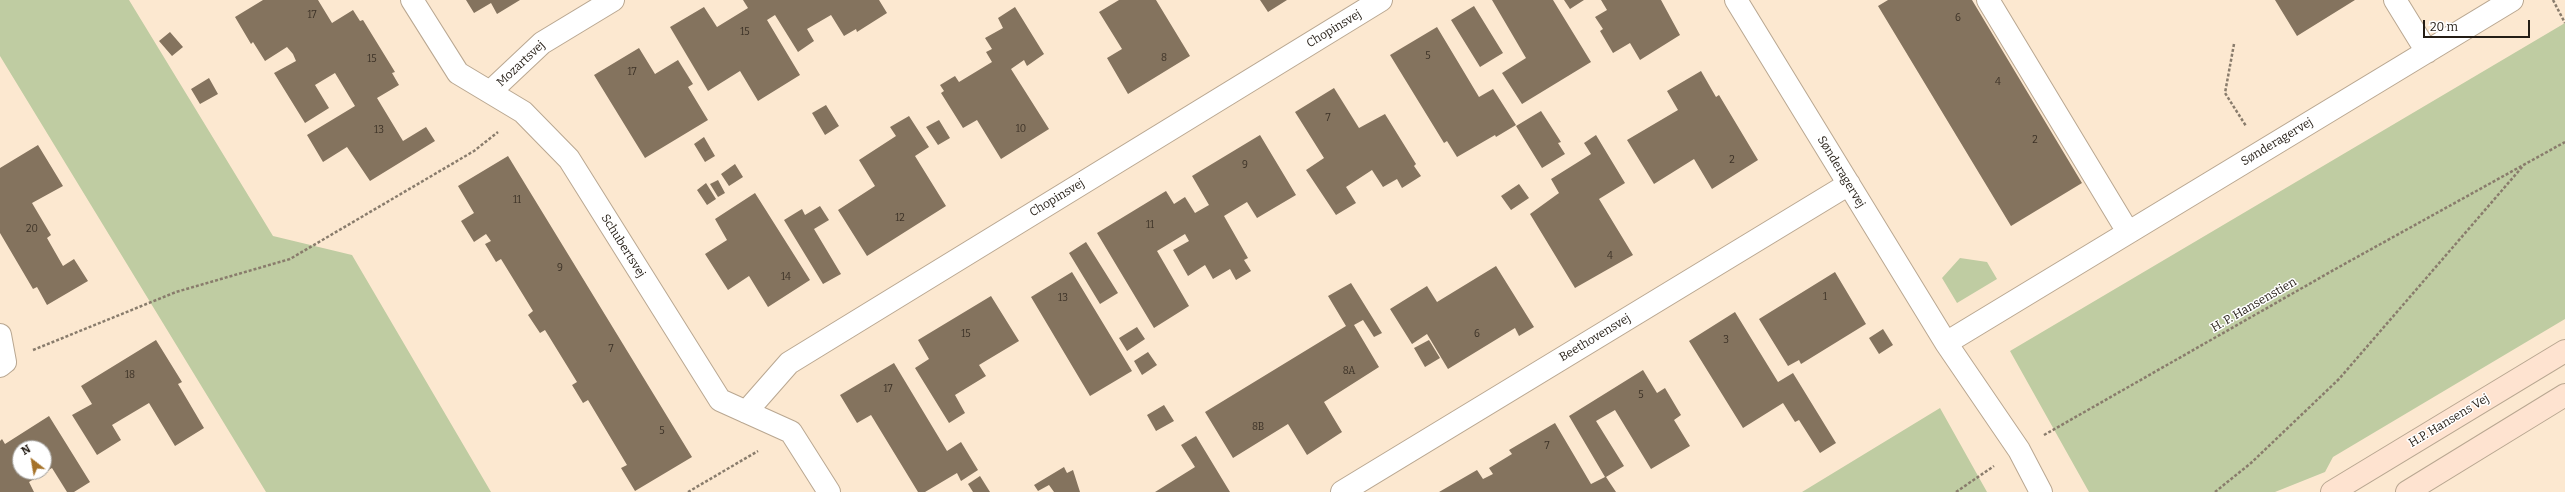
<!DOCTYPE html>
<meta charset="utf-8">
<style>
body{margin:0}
#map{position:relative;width:2565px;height:492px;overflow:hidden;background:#fce8d0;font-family:Bitter,serif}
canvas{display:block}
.north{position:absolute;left:12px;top:440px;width:40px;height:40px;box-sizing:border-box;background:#fff;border:1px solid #a7a5a1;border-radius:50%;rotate:329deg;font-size:11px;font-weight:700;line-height:16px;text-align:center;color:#241d15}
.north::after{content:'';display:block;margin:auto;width:14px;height:18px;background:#a57229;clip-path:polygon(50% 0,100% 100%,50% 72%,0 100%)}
.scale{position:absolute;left:2423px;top:20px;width:107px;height:18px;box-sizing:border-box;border:2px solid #241d15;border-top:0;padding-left:5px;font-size:12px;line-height:14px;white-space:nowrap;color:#241d15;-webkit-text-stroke:3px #fff;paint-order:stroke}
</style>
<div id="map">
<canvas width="2565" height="492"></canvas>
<div class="north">N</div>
<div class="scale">20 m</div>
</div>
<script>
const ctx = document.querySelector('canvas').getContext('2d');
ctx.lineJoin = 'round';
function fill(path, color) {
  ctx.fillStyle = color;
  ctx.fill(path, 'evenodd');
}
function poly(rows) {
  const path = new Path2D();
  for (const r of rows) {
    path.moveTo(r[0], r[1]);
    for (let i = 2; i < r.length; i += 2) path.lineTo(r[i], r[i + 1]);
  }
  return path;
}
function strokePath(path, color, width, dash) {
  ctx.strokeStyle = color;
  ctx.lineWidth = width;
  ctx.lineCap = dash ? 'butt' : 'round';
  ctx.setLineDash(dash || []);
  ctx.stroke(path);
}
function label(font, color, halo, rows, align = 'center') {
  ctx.font = font + ' Bitter,serif';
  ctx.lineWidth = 3;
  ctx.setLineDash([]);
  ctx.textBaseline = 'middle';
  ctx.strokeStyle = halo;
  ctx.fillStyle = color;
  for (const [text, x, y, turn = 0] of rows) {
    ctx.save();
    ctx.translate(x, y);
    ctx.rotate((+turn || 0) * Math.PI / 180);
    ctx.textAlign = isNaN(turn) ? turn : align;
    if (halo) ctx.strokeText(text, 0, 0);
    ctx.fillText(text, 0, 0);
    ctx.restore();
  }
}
fill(poly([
 [0,0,129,0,273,236,352,255,491,492,266,492,0,56],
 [2565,23,2565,319,2333,457,2325,472,2275,492,2089,492,2010,351],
 [1960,258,1987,262,1997,279,1957,303,1942,278],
 [1940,408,1987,492,1802,492]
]), '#bfcca2');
fill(poly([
 [263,0,318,0,332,23,353,10,360,21,363,20,395,72,392,73,399,85,377,98,403,141,426,127,435,141,370,181,347,147,323,162,307,135,355,106,335,73,315,85,329,108,305,123,274,73,296,61,293,54,287,47,265,61,253,42,251,44,235,17],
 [466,0,520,0,497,14,491,3,474,13],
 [743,0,879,0,887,13,857,32,856,29,844,36,831,15,807,29,814,41,798,52,775,15,767,20,800,75,758,101,740,71,708,91,670,27,704,7,717,27,748,8],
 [1119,0,1156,0,1190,56,1128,94,1107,58,1122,49,1099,12],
 [1260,0,1287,0,1268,12],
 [1492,0,1553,0,1591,62,1522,104,1502,73,1526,58],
 [1564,0,1584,0,1570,9],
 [1601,0,1661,0,1680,35,1640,60,1630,43,1613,53,1600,31,1603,29,1595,17,1607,10],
 [1888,0,1972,0,2082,183,2011,226,1878,6],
 [2275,0,2355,0,2297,36],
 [1474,6,1503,53,1480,67,1451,20],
 [1015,7,1044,54,1027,66,1024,60,1011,69,1049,129,1001,159,977,120,963,128,941,93,944,91,940,85,955,76,959,82,992,62,986,52,992,49,985,38,1003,28,998,18],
 [1437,27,1479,97,1493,89,1516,125,1496,137,1495,135,1457,157,1447,141,1444,143,1390,55],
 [170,32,183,47,172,56,159,41],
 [639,48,655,74,678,60,693,84,688,87,708,120,645,158,594,75],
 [1701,71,1716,97,1719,95,1758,160,1712,189,1694,159,1654,184,1627,140,1678,110,1667,91],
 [209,78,218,94,200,104,191,89],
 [1334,88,1359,128,1385,114,1416,164,1414,166,1421,176,1402,188,1397,179,1383,187,1372,170,1346,187,1356,203,1336,215,1306,170,1324,158,1295,112],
 [826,105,839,126,825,135,812,113],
 [1541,111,1561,142,1558,143,1565,154,1542,168,1516,126],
 [909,116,929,147,915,156,946,206,867,256,838,210,875,186,859,160,896,136,890,127],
 [939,120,950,138,938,145,926,127],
 [1260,135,1296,195,1257,218,1247,202,1224,216,1248,258,1244,260,1251,271,1236,280,1230,269,1213,279,1205,265,1188,276,1173,250,1189,241,1185,234,1157,251,1189,306,1154,328,1097,233,1166,191,1174,204,1185,197,1195,213,1209,205,1192,176],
 [1596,135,1625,183,1599,199,1633,255,1575,288,1530,214,1559,193,1551,179,1591,154,1584,143],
 [704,137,715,156,705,162,694,144],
 [38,145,63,186,32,203,51,235,47,238,63,266,74,259,88,281,47,305,37,287,33,289,0,233,0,168],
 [508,156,692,457,635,491,621,468,627,465,588,400,583,403,572,385,577,382,545,330,540,333,528,315,533,311,501,259,496,262,485,244,491,241,486,234,474,242,461,221,474,213,458,186],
 [735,164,743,177,729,186,721,174],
 [718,180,725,193,718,197,710,184],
 [706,183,716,199,707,205,697,190],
 [1519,184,1529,198,1511,210,1501,196],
 [755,193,810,280,768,307,749,276,728,290,705,254,727,240,715,219],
 [820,206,829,220,814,229,841,274,823,284,784,220,802,209,805,215],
 [1086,242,1118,293,1100,304,1069,253],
 [1496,266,1534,327,1519,336,1515,328,1448,369,1427,334,1412,344,1390,309,1427,286,1437,302],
 [1072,272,1132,371,1090,396,1031,297],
 [1835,272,1866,324,1801,364,1799,360,1788,366,1759,319],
 [1351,283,1382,333,1374,337,1363,320,1354,325,1379,367,1324,402,1342,432,1307,455,1288,424,1233,458,1205,412,1346,326,1328,296],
 [991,296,1019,341,979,365,986,376,955,395,965,413,949,423,915,368,929,359,918,340],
 [1735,312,1778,382,1793,373,1836,443,1820,453,1799,420,1795,422,1783,403,1743,428,1689,341],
 [1137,327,1145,339,1127,351,1119,338],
 [1883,329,1893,345,1879,354,1869,338],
 [156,340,182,382,178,384,204,428,175,446,149,403,112,425,121,440,97,455,72,415,92,404,81,386],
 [1429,340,1440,358,1425,367,1414,348],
 [1148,352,1157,365,1142,375,1134,361],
 [894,363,947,451,961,442,978,470,961,481,957,473,925,492,918,492,871,415,857,423,840,395],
 [1643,370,1657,393,1665,388,1681,415,1674,420,1690,446,1651,469,1615,410,1596,421,1624,466,1606,477,1616,492,1439,492,1477,470,1483,479,1493,474,1489,468,1512,454,1509,450,1555,423,1591,484,1605,477,1569,416],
 [1164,405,1174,421,1156,431,1147,415],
 [49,416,90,482,74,492,67,492,52,468,29,482,34,492,0,492,0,441,2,439,5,444],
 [20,448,44,448,44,472,20,472],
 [1196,436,1230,492,1155,492,1195,467,1181,445],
 [1064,467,1067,473,1073,470,1080,492,1054,492,1049,485,1038,491,1034,485],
 [980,476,990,492,973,492,968,484]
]), '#84735e');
const street = poly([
 [412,0,458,73,523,112,569,159,720,400,791,432,829,492],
 [1736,0,1946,343,2019,450,2041,492],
 [1988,0,2128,232],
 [2395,0,2427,52],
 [491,91,542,43,613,0],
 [0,335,5,362,0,366],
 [1946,343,2512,0],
 [746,412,789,363,1381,0],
 [1342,492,1849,184]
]);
const secondary = poly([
 [2332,492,2565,351],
 [2407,492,2565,395]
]);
strokePath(street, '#b9a791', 24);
strokePath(secondary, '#b9a791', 24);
strokePath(poly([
 [2553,0,2565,23],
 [2234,44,2225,93,2246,126],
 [33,350,176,292,290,259,474,151,498,132],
 [2044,435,2339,267,2565,142],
 [688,492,758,451],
 [1956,492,1994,466],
 [2215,492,2251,463,2339,379,2523,166]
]), '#897c6c', 2.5, [3, 2]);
strokePath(street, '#fff', 22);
strokePath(secondary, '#fee3d0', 22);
label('10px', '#3c3227', null, [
 ["17",312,15],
 ["6",1958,18],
 ["15",745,32],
 ["5",1428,56],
 ["8",1164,58],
 ["15",372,59],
 ["17",632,72],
 ["4",1998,82],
 ["7",1328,118],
 ["10",1021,129],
 ["13",379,130],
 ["2",2035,140],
 ["2",1732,160],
 ["9",1245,165],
 ["11",517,200],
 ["12",900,218],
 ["11",1150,225],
 ["20",32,229],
 ["4",1610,256],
 ["9",560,268],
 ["14",786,277],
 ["1",1825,297],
 ["13",1063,298],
 ["15",966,334],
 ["6",1477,334],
 ["3",1726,340],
 ["7",611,349],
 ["8A",1349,371],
 ["18",130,375],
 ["17",888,389],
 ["5",1641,395],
 ["8B",1258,427],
 ["5",662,431],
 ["7",1547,446]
]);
label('12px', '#241d15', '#fff', [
 ["Chopinsvej",1334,29,-31],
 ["Mozartsvej",521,64,-43],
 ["Sønderagervej",2277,142,-31],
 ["Sønderagervej",1841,172,59],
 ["Chopinsvej",1057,198,-31],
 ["Schubertsvej",623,246,58],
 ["H. P. Hansenstien",2254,305,-30],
 ["Beethovensvej",1595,338,-31],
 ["H.P. Hansens Vej",2449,421,-31]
]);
</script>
